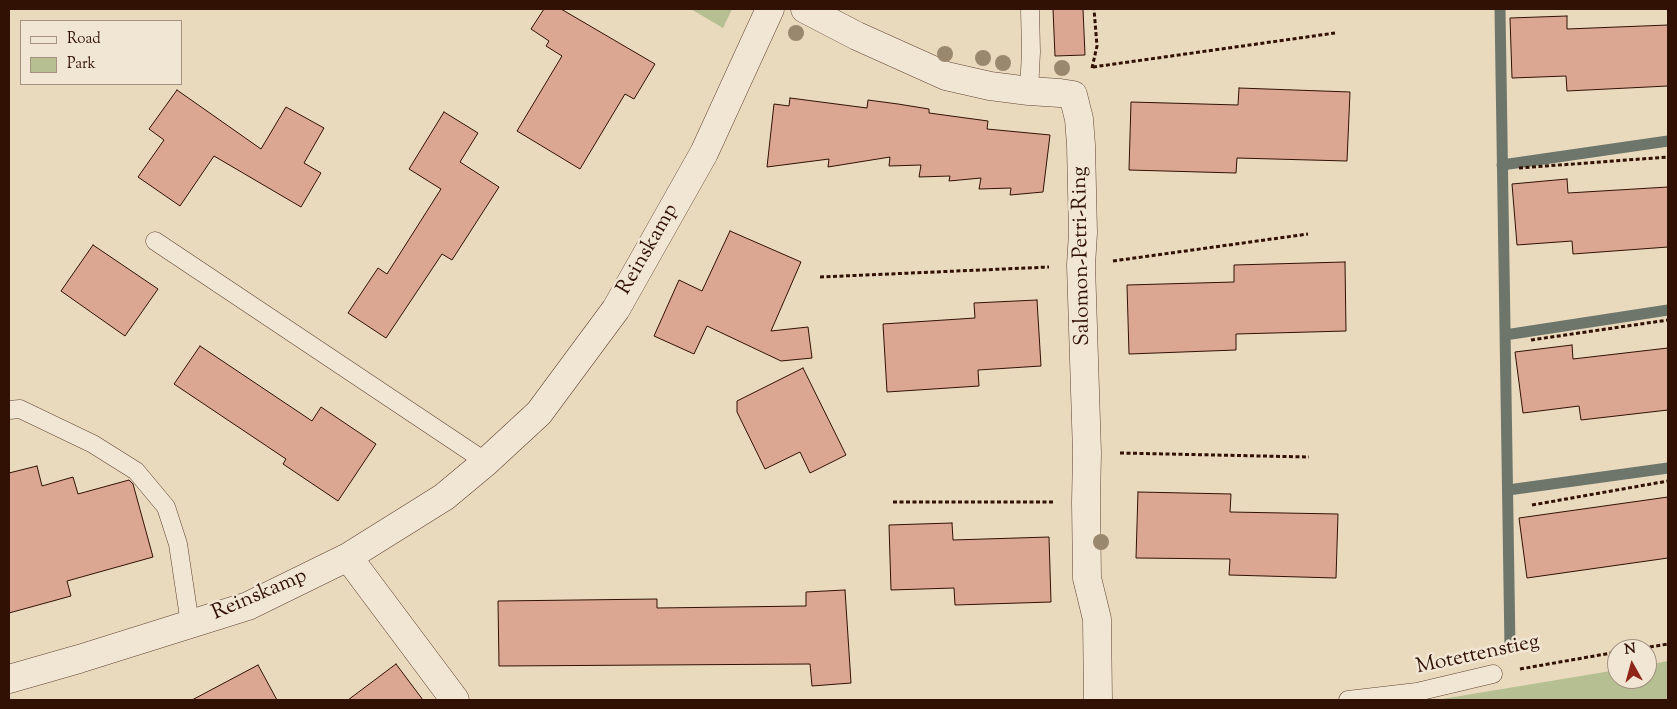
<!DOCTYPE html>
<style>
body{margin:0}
#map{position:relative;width:1677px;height:709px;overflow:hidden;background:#e9d9bd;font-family:"Sorts Mill Goudy",serif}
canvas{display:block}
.frame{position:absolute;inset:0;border:10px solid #311103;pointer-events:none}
.legend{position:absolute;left:20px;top:20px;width:162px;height:65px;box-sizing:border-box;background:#f1e6d4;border:1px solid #a49180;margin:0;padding:6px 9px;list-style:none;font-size:15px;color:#311103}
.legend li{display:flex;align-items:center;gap:10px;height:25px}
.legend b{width:25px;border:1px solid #a49180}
.north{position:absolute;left:1607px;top:639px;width:50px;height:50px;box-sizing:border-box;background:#f1e6d4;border:1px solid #a49180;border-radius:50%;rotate:353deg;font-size:14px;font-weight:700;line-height:20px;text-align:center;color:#311103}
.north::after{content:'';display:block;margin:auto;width:18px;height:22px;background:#8f2418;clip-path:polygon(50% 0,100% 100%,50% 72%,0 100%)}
</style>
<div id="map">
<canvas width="1677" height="709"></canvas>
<div class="frame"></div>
<ul class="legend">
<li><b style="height:6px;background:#f1e6d4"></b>Road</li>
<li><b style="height:14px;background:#b6bf91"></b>Park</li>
</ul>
<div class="north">N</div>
</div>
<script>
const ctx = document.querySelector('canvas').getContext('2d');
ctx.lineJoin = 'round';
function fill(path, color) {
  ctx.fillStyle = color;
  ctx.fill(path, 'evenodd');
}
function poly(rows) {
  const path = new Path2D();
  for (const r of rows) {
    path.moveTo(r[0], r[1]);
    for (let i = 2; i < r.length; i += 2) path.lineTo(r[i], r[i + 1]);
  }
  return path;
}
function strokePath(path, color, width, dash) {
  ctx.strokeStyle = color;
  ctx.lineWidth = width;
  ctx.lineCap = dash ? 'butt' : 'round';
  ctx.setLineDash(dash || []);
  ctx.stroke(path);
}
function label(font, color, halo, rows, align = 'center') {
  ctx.font = font + ' "Sorts Mill Goudy",serif';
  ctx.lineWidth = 5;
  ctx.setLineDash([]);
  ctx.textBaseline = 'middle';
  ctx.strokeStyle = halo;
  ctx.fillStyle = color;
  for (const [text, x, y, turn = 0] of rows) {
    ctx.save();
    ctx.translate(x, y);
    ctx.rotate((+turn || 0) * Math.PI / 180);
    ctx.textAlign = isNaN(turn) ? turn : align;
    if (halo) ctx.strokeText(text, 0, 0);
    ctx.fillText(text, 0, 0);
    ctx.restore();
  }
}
fill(poly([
 [691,9,732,9,723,28],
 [1668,661,1668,700,1436,700,1617,670,1617,679,1647,679,1647,665]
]), '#b6bf91');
strokePath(poly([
 [1500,9,1510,648],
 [1502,165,1668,141],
 [1505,335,1668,310],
 [1508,490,1668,468]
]), '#6e766b', 11);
const building = poly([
 [544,9,561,9,655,64,634,99,625,94,580,169,517,131,562,56,546,46,549,41,531,29,544,9],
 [1053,9,1083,9,1085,55,1055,56,1053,9],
 [1567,16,1567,29,1668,25,1668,86,1567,91,1566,76,1512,78,1510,18,1567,16],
 [1239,88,1350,92,1347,161,1237,158,1236,173,1129,170,1131,102,1238,105,1239,88],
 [177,90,261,149,286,107,324,128,304,163,321,173,301,207,214,156,180,206,138,177,164,140,149,129,177,90],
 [790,98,867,108,868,100,898,104,929,109,929,113,988,121,987,129,1050,135,1043,192,1010,195,1011,188,979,189,981,178,949,181,950,176,919,177,921,165,889,166,890,157,828,167,829,159,767,167,774,104,789,106,790,98],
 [444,112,478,133,460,162,499,187,452,260,442,254,386,338,348,313,378,268,387,274,441,189,409,169,444,112],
 [1567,179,1568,193,1668,187,1668,247,1573,254,1572,241,1517,245,1512,184,1567,179],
 [730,231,801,262,771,331,808,327,812,358,781,361,707,326,694,354,654,336,679,280,702,291,730,231],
 [93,245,158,289,125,336,61,291,93,245],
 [1345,262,1346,331,1236,334,1236,350,1129,354,1127,285,1234,282,1234,265,1345,262],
 [1037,300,1041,366,978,370,979,386,887,392,883,324,975,318,974,303,1037,300],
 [1572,345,1573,359,1668,348,1668,410,1581,420,1579,406,1523,413,1515,352,1572,345],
 [200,346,312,421,321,407,376,444,338,501,283,464,286,459,174,384,200,346],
 [803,368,846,455,810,473,800,452,765,469,737,412,737,401,803,368],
 [37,466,42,486,73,477,78,494,129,480,133,484,153,557,67,581,71,596,9,613,9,473,37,466],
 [1138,492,1231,494,1230,512,1338,514,1336,578,1229,575,1230,559,1136,558,1138,492],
 [1668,497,1668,558,1527,578,1519,518,1668,497],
 [952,523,953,540,1049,537,1051,602,955,605,954,588,891,590,889,525,952,523],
 [845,590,851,683,812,686,810,664,499,666,498,601,657,599,657,608,806,606,806,592,845,590],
 [396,664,423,700,348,700,396,664],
 [258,665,277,700,192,700,258,665]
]);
fill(building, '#dba792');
strokePath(building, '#311103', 1);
const lane = poly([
 [1029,91,1031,52,1030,9],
 [155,241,486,462],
 [9,410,20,409,93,444,136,471,166,507,178,544,190,624],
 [1348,700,1417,692,1493,674]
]);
const street = poly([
 [805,9,857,36,946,76,990,86,1029,91,1060,93,1073,95,1079,119,1081,145,1083,233,1081,265,1087,453,1086,502,1087,578,1097,619,1098,700],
 [348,557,455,700],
 [9,679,79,659,248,606,348,557,444,497,486,462,539,413,616,309,704,153,770,9]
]);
strokePath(lane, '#5f4332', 19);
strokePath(street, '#5f4332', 29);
strokePath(poly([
 [1093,67,1335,33],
 [1092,68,1097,46,1094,9],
 [1519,168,1668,157],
 [1113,261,1308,234],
 [820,277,1049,267],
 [1531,340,1668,320],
 [1120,453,1309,457],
 [893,502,1055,502],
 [1532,505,1668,481],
 [1637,649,1668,644],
 [1520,669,1617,652]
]), '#311103', 3, [4, 2.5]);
strokePath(lane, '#f1e6d4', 18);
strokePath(street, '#f1e6d4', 28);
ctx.fillStyle = '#9a886e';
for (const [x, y] of [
 [796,33],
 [945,54],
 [983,58],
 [1003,63],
 [1062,68],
 [1101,542]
]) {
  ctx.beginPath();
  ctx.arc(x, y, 8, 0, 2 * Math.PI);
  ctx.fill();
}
label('21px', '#311103', '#f1e6d4', [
 ["Reinskamp",649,250,-60],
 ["Salomon-Petri-Ring",1083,256,-91],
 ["Reinskamp",260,596,-23],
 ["Motettenstieg",1478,656,-12]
]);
</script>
